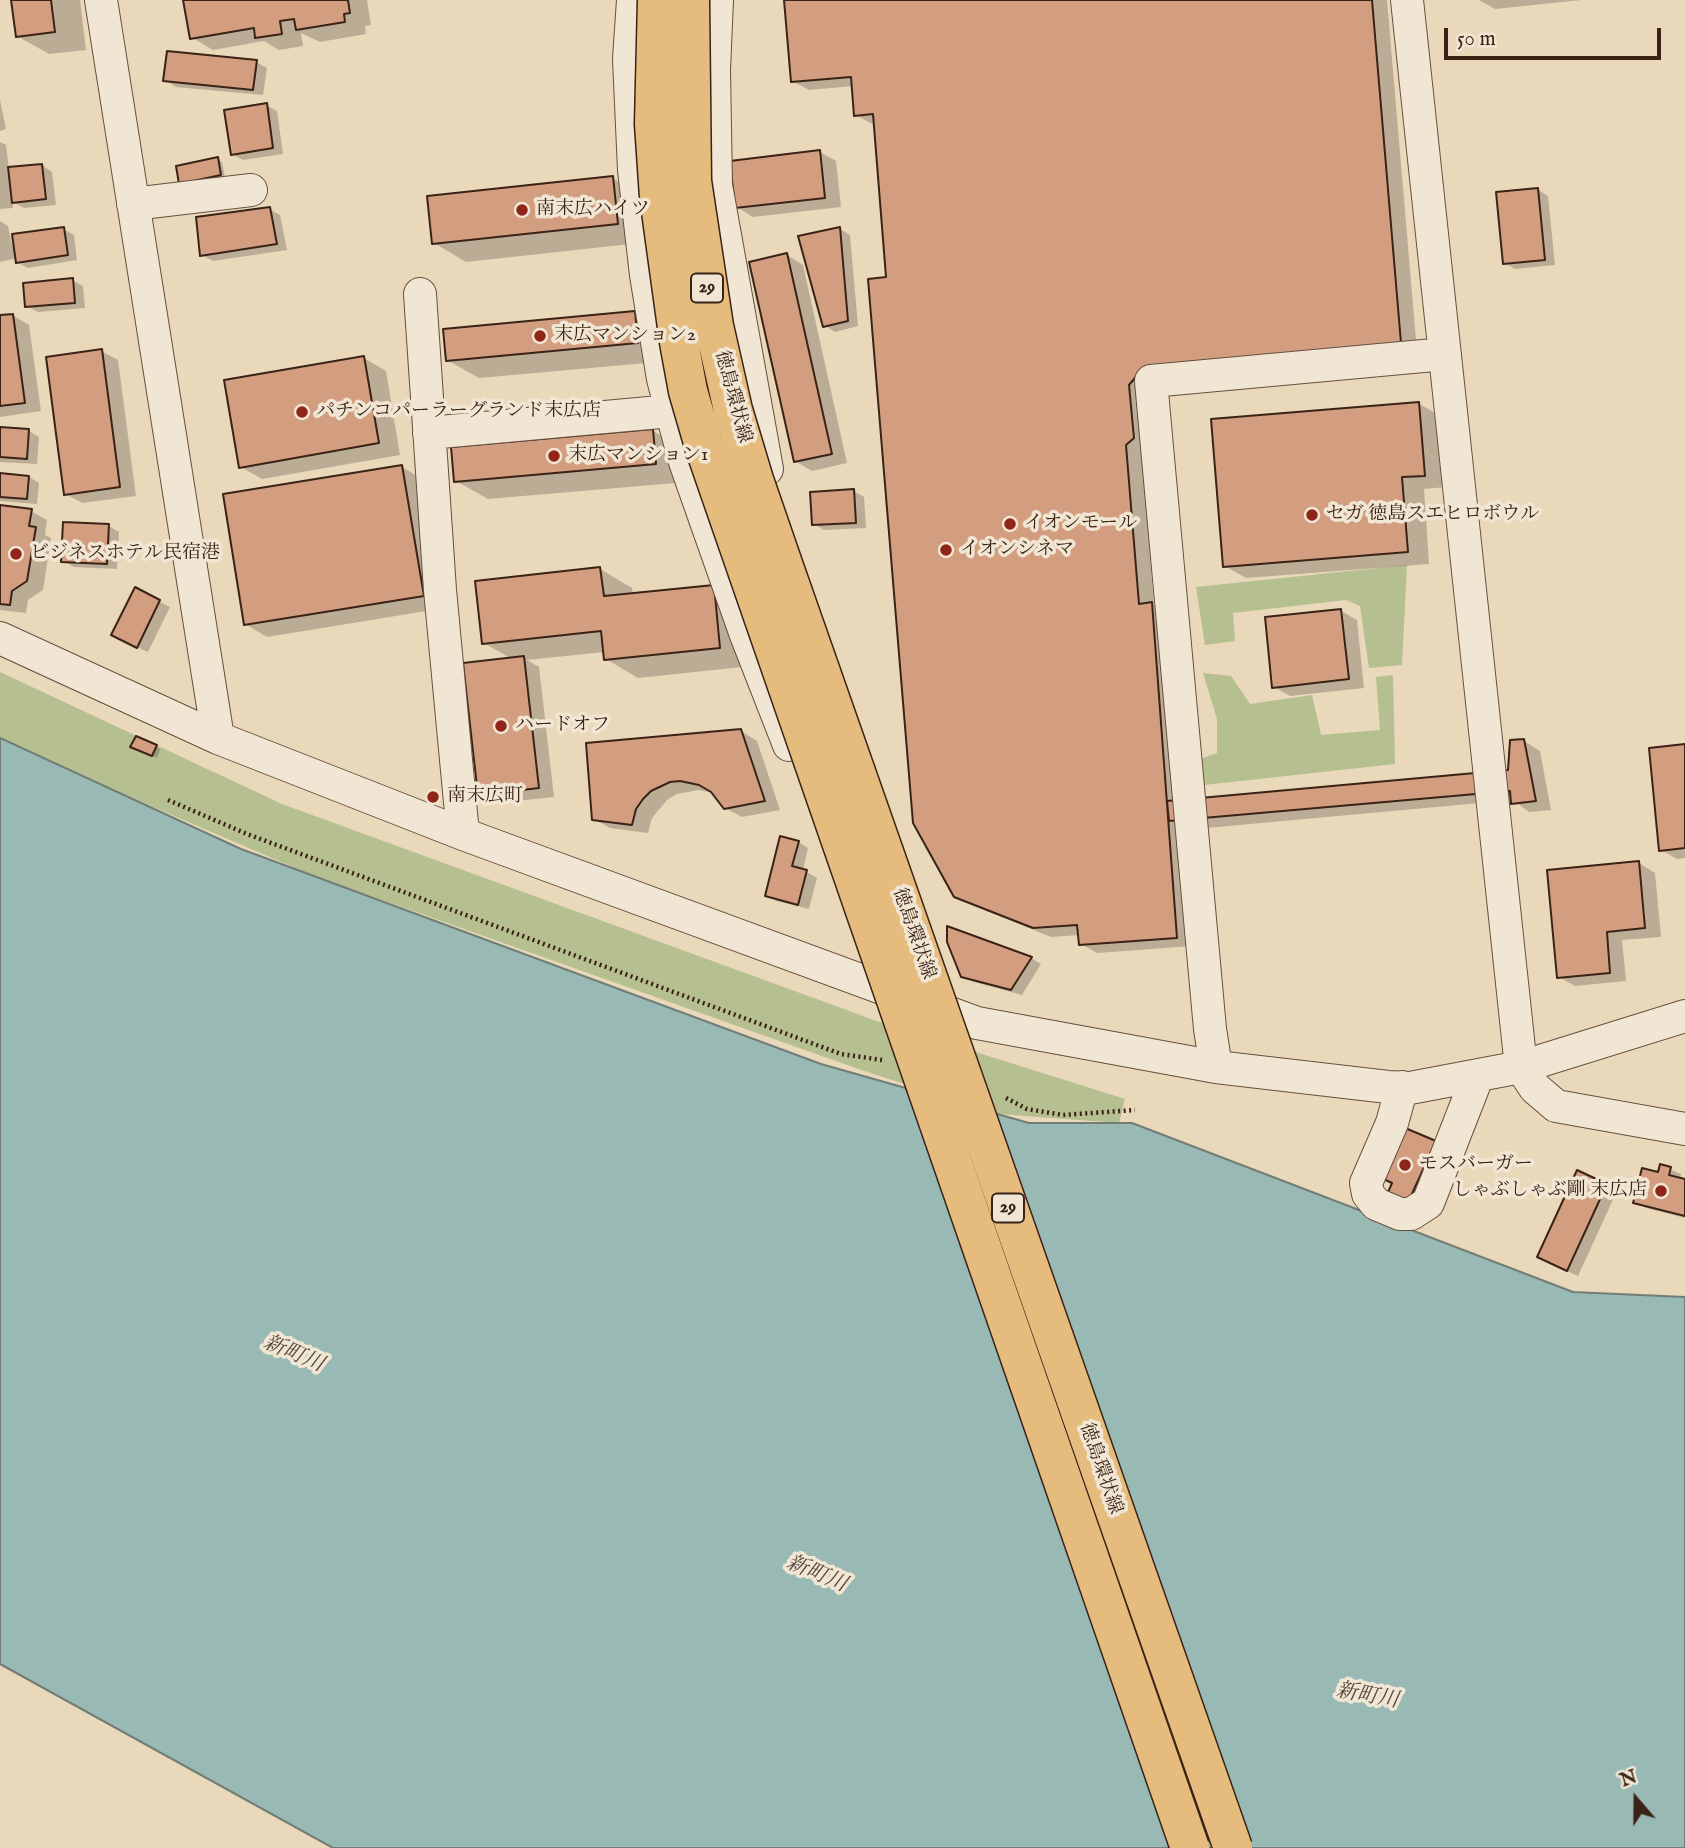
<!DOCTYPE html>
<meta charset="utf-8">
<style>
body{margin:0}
#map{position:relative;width:1685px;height:1848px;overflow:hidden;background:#ead8bb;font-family:"IM FELL English",serif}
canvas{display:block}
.north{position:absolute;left:1601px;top:1764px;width:70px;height:70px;-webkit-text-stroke:5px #f1e6d3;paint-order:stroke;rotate:340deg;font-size:19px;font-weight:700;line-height:28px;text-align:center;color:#3a2316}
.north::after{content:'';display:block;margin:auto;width:24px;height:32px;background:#3a2316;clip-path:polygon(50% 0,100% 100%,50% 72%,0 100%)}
.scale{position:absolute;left:1444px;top:28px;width:217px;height:32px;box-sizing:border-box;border:4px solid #3a2316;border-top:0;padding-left:9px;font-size:21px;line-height:24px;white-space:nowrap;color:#3a2316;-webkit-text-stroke:5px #f1e6d3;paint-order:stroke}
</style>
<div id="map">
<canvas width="1685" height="1848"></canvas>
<div class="north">N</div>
<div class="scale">50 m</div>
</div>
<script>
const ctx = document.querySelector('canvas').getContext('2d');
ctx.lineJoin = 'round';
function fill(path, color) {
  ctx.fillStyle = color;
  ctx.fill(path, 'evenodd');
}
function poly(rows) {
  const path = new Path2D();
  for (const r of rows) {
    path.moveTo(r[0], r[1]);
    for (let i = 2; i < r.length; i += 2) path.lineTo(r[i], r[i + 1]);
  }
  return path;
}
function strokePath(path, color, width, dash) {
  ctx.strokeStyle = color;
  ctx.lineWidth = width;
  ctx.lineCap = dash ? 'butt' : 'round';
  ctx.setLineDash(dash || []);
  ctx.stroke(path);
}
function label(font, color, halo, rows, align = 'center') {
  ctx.font = font + ' "IM FELL English","Noto Serif JP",serif';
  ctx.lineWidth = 7;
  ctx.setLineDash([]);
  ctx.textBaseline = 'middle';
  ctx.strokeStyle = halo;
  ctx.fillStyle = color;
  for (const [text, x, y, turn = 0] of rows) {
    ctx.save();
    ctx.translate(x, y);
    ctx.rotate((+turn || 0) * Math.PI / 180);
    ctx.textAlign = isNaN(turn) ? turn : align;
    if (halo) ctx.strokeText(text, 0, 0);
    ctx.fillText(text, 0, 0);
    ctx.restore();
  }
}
fill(poly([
 [1407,565,1402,665,1369,668,1360,606,1346,600,1233,613,1235,641,1205,645,1196,587],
 [0,672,282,804,874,1020,1125,1099,1119,1123,998,1114,864,1071,309,874,0,741],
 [1203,673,1231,676,1250,704,1312,695,1321,735,1380,730,1376,677,1393,675,1395,764,1204,785,1200,759,1217,753,1217,719]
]), '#b6bf90');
const water = poly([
 [0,738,241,849,821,1064,1029,1123,1132,1123,1573,1292,1685,1297,1685,1848,333,1848,0,1664,0,738]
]);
fill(water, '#98b9b4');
strokePath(water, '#727d75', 2);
fill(poly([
 [13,0,80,0,86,50,49,54,17,36],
 [185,0,367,0,371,25,365,26,366,34,320,42,301,33,303,46,279,50,264,41,213,50,191,37],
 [786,0,1387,0,1417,352,1161,374,1142,455,1154,606,1168,614,1182,801,1510,772,1524,741,1540,751,1551,810,1529,812,1513,800,1185,830,1193,946,1097,953,1081,944,1080,935,1051,937,972,905,955,895,888,279,876,124,872,124,856,115,854,86,809,90,792,81],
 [1479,0,1582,0,1495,9],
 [256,62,267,68,263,95,176,87,165,80],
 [0,100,6,129,0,131],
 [266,105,277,111,283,154,243,160,232,154],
 [0,142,6,145,9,169,42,165,52,172,56,205,24,208,12,201,13,208,0,209],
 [820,152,836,161,841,207,753,217,737,207],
 [218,159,222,162,225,177,186,185],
 [612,178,644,196,649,242,466,262,434,243],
 [1537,189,1548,196,1555,265,1515,269,1505,263],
 [269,209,280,215,287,250,213,261,202,255],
 [0,221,8,226,12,245,63,229,74,235,77,260,28,268,17,262,17,258,0,262],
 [840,229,850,235,858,326,835,332,824,325],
 [787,255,803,265,847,463,812,471,795,461],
 [72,280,83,286,85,308,38,312,27,306],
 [635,313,666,331,669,361,479,378,447,360],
 [12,315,29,325,41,411,0,417,0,317],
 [101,351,118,360,136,496,82,503,66,494],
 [364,358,386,371,400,455,262,479,241,467],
 [1419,404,1441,416,1447,487,1424,489,1429,564,1246,578,1225,566],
 [0,429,29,431,39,437,37,464,0,462],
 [653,431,685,450,687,482,488,499,456,481],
 [402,467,424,480,445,608,267,637,245,624],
 [0,475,29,477,39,483,37,504,0,501],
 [854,491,864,497,866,528,824,530,814,524],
 [0,506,31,511,47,520,45,535,51,538,43,590,28,600,26,613,0,610],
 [109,526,119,532,117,569,74,567,63,561],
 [600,569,632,588,633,595,713,587,752,666,638,678,606,659,605,652,527,660,539,667,554,797,496,803,480,794,512,659,484,643],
 [135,590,170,607,148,652,124,641],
 [1341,611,1357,620,1364,688,1290,696,1274,687],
 [741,731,757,741,780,810,742,817,725,808,714,793,698,790,677,794,667,800,652,818,648,833,610,828,594,819],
 [1685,746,1685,858,1677,859,1661,850],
 [156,747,160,749,157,758,137,749],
 [798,842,808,848,803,870,817,878,809,909,777,901,767,895],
 [1639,863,1655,873,1661,937,1622,940,1626,981,1575,986,1559,977],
 [1031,958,1041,964,1022,995,974,982,962,975],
 [1435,1143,1417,1211,1394,1184],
 [1662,1166,1681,1174,1680,1180,1685,1181,1685,1218,1646,1208,1635,1202,1659,1174],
 [1578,1172,1617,1191,1578,1276,1549,1263]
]), '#0003');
const building = poly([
 [11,0,51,0,55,32,16,37,11,0],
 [183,0,348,0,350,13,344,14,345,22,296,30,294,19,280,21,282,34,255,38,254,28,190,39,183,0],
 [784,0,1372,0,1401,343,1145,366,1129,385,1134,438,1126,445,1139,604,1152,602,1177,938,1079,945,1077,925,1033,928,954,897,913,823,868,279,886,277,873,114,854,116,851,77,791,82,784,0],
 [167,51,257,60,253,90,163,81,167,51],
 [267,103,273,148,231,155,224,110,267,103],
 [820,150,825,198,735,208,730,161,820,150],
 [218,157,221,175,179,184,176,166,218,157],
 [42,164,46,199,12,203,8,167,42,164],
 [613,176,618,224,432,244,427,196,613,176],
 [1538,188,1545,260,1503,264,1496,192,1538,188],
 [270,207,277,244,200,256,196,217,270,207],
 [64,227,68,255,16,263,12,234,64,227],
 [840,227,848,321,823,327,798,236,840,227],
 [787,253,832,454,794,462,749,262,787,253],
 [73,278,75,303,25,307,23,283,73,278],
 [635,311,638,343,446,361,443,329,635,311],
 [13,314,25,403,0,406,0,315,13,314],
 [102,349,120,487,64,495,46,357,102,349],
 [364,356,379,443,239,468,224,380,364,356],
 [1419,402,1425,476,1402,477,1408,552,1223,567,1211,419,1419,402],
 [0,427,29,429,27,459,0,457,0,427],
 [653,429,656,464,454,482,451,447,653,429],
 [402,465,424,596,244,625,223,494,402,465],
 [0,473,29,476,27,499,0,497,0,473],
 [854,489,856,523,812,525,810,492,854,489],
 [0,505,32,509,29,526,36,527,27,581,12,591,10,605,0,604,0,505],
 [63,522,109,524,107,564,61,562,63,522],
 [600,567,604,596,714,585,720,648,604,660,601,631,482,644,475,581,600,567],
 [135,587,160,600,137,648,111,635,135,587],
 [1341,609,1349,679,1272,688,1265,617,1341,609],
 [524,656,539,788,478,795,463,663,524,656],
 [741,729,765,801,724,809,711,792,699,785,680,781,670,782,651,791,643,799,636,809,632,825,592,820,586,743,741,729],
 [136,736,157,745,152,756,130,747,136,736],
 [1524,739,1536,801,1511,804,1510,791,1169,821,1167,801,1508,770,1510,740,1524,739],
 [1685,744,1685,848,1659,851,1649,748,1685,744],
 [780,836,799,841,792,866,807,870,798,905,765,896,780,836],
 [1639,861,1645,928,1607,932,1610,973,1557,978,1547,870,1639,861],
 [947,926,1032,957,1011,990,961,977,947,942,947,926],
 [1398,1125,1436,1141,1406,1207,1386,1197,1392,1183,1379,1177,1398,1125],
 [1660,1164,1671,1167,1669,1175,1685,1179,1685,1216,1633,1203,1642,1168,1658,1172,1660,1164],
 [1577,1170,1607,1184,1567,1271,1537,1257,1577,1170]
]);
fill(building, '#d39e80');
strokePath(building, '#3a2316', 2);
const minor = poly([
 [101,0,218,738],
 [633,0,629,59,634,170,646,275,663,379,685,462,746,635,789,745],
 [717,0,714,70,716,185,767,469],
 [1407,0,1521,1067,1535,1088,1556,1106,1685,1129],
 [133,204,251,190],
 [420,294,440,590,463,834],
 [429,433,671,411],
 [0,638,218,738,463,834,977,1023,1216,1067,1388,1087,1410,1088,1521,1067,1685,1016],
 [1216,1067,1210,1029,1151,381,1445,354],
 [1402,1087,1392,1123,1366,1183,1368,1194,1376,1204,1400,1214,1411,1214,1428,1203,1478,1075]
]);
strokePath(minor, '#66503f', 34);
strokePath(poly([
 [168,800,247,834,841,1054,882,1060],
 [1006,1098,1027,1109,1063,1115,1135,1110]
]), '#3a2316', 4.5, [2, 3.5]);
strokePath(minor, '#f1e6d3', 32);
const majorBridge = poly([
 [657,0,654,124,659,197,679,342,688,391,704,446,1190,1848],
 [690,0,692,181,714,326,733,410,754,480,784,567,1233,1848]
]);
strokePath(majorBridge, '#3a2316', 41, []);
strokePath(majorBridge, '#e5bc7e', 38);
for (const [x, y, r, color] of [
 [522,210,7,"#8f2418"],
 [540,336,7,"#8f2418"],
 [302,412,7,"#8f2418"],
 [554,456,7,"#8f2418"],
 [1312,515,7,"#8f2418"],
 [1010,524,7,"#8f2418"],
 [946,550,7,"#8f2418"],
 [16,554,7,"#8f2418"],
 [501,726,7,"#8f2418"],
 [433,797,7,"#8f2418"],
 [1405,1165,7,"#8f2418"],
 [1661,1191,7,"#8f2418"]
]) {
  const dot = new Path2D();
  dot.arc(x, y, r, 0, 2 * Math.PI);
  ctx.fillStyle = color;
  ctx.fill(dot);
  strokePath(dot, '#f1e6d3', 2.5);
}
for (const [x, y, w] of [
 [707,288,32],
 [1008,1208,32]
]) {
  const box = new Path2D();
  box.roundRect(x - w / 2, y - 14.5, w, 29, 5);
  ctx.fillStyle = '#f1e6d3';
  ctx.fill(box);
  strokePath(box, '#3a2316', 2);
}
label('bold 18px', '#3a2316', null, [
 ["29",707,288],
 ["29",1008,1208]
]);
label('19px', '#3a2316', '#f1e6d3', [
 ["南末広ハイツ",536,210],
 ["末広マンション2",554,336],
 ["パチンコパーラーグランド末広店",316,412],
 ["末広マンション1",568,456],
 ["セガ 徳島スエヒロボウル",1326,515],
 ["イオンモール",1024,524],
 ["イオンシネマ",960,550],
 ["ビジネスホテル民宿港",30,554],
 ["ハードオフ",515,726],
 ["南末広町",447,797],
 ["モスバーガー",1419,1165],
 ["しゃぶしゃぶ剛 末広店",1647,1191,"right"]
], 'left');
label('19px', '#3a2316', '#f1e6d3', [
 ["徳島環状線",732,397,75],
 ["徳島環状線",913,934,71],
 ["徳島環状線",1100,1469,71]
]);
label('italic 21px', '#52483e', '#f1e6d3', [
 ["新町川",293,1355,23],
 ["新町川",816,1575,23],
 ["新町川",1367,1697,10]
]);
</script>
